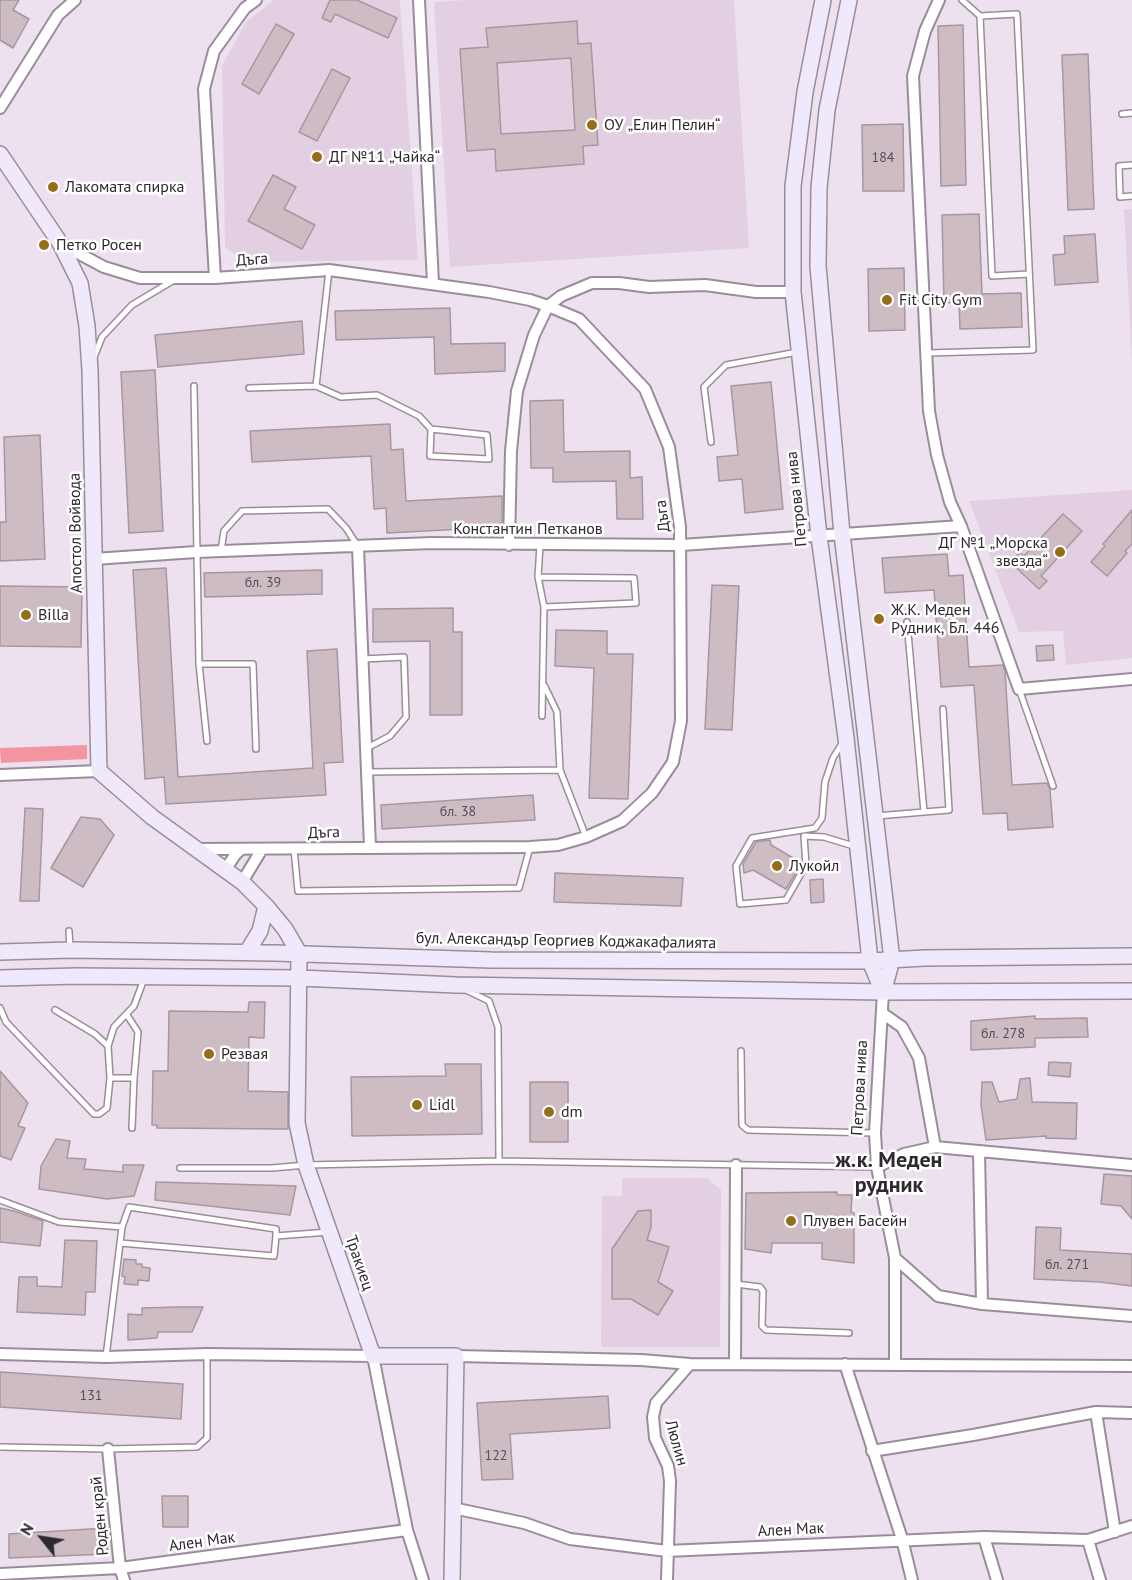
<!DOCTYPE html>
<meta charset="utf-8">
<style>
body{margin:0}
#map{position:relative;width:1132px;height:1580px;overflow:hidden;background:#eee1ef;font-family:"PT Sans",sans-serif}
canvas{display:block}
.north{position:absolute;left:12px;top:1508px;width:60px;height:60px;-webkit-text-stroke:4px #fff;paint-order:stroke;rotate:300deg;font-size:16px;font-weight:700;line-height:24px;text-align:center;color:#2e292e}
.north::after{content:'';display:block;margin:auto;width:21px;height:27px;background:#2e292e;clip-path:polygon(50% 0,100% 100%,50% 72%,0 100%)}
</style>
<div id="map">
<canvas width="1132" height="1580"></canvas>
<div class="north">N</div>
</div>
<script>
const ctx = document.querySelector('canvas').getContext('2d');
ctx.lineJoin = 'round';
function fill(path, color) {
  ctx.fillStyle = color;
  ctx.fill(path, 'evenodd');
}
function poly(rows) {
  const path = new Path2D();
  for (const r of rows) {
    path.moveTo(r[0], r[1]);
    for (let i = 2; i < r.length; i += 2) path.lineTo(r[i], r[i + 1]);
  }
  return path;
}
function strokePath(path, color, width, dash) {
  ctx.strokeStyle = color;
  ctx.lineWidth = width;
  ctx.lineCap = dash ? 'butt' : 'round';
  ctx.setLineDash(dash || []);
  ctx.stroke(path);
}
function label(font, color, halo, rows, align = 'center') {
  ctx.font = font + ' "PT Sans",sans-serif';
  ctx.lineWidth = 5;
  ctx.setLineDash([]);
  ctx.textBaseline = 'middle';
  ctx.strokeStyle = halo;
  ctx.fillStyle = color;
  for (const [text, x, y, turn = 0] of rows) {
    ctx.save();
    ctx.translate(x, y);
    ctx.rotate((+turn || 0) * Math.PI / 180);
    ctx.textAlign = isNaN(turn) ? turn : align;
    if (halo) ctx.strokeText(text, 0, 0);
    ctx.fillText(text, 0, 0);
    ctx.restore();
  }
}
fill(poly([
 [274,0,400,0,418,260,245,262,225,247,222,66,246,22],
 [466,0,734,0,749,248,450,267,434,2],
 [1124,209,1132,209,1132,363],
 [1132,490,1132,658,1066,665,1063,631,1019,632,969,501],
 [622,1178,707,1178,721,1190,720,1347,601,1347,602,1196,622,1196]
]), '#e2d0e2');
fill(poly([
 [87,745,87,759,1,763,0,748]
]), '#f295a1');
const building = poly([
 [0,0,19,0,13,10,29,19,13,48,0,40,0,0],
 [330,0,357,0,397,18,388,38,335,14,331,22,322,18,330,0],
 [577,21,578,44,591,43,598,145,583,146,584,164,496,171,495,149,467,151,460,49,488,47,486,28,577,21],
 [571,58,575,130,501,134,497,63,571,58],
 [276,24,294,34,259,94,242,84,276,24],
 [963,25,966,185,941,186,938,26,963,25],
 [1088,54,1094,209,1068,210,1062,55,1088,54],
 [332,69,350,78,317,141,299,132,332,69],
 [903,124,904,191,863,191,862,125,903,124],
 [273,175,296,187,284,209,315,225,302,249,248,221,273,175],
 [979,214,982,294,1021,293,1022,327,960,329,959,302,944,303,942,215,979,214],
 [1095,234,1098,282,1055,285,1053,255,1065,254,1064,236,1095,234],
 [904,268,905,330,869,331,868,269,904,268],
 [450,308,451,344,505,343,505,371,435,374,434,337,336,340,335,311,450,308],
 [302,321,304,354,158,367,155,335,302,321],
 [155,370,163,531,129,533,121,372,155,370],
 [771,382,783,509,745,513,742,479,719,481,717,457,738,455,731,386,771,382],
 [563,400,564,452,630,451,630,478,642,477,643,519,617,519,616,481,553,482,553,468,531,468,530,401,563,400],
 [390,424,391,450,403,449,406,501,502,496,502,527,387,533,386,508,374,509,371,456,252,462,250,431,390,424],
 [40,435,45,559,0,561,0,522,6,522,4,437,40,435],
 [1132,510,1132,544,1125,551,1127,553,1107,576,1091,562,1105,546,1103,544,1132,510],
 [1063,514,1082,531,1041,576,1047,581,1039,589,1010,562,1020,552,1024,556,1063,514],
 [947,554,949,576,963,575,969,667,1003,665,1005,671,1012,785,1047,783,1050,790,1053,827,1008,830,1007,813,983,814,974,685,941,687,934,590,885,593,882,558,947,554],
 [166,568,178,777,313,768,307,651,337,649,343,762,324,763,326,795,166,804,164,777,145,779,133,570,166,568],
 [322,570,322,594,205,597,204,573,322,570],
 [712,585,739,586,732,730,705,729,712,585],
 [0,586,82,587,81,647,0,646,0,586],
 [453,608,453,632,462,632,462,715,430,715,430,641,373,642,373,609,453,608],
 [556,630,607,631,607,654,633,654,628,799,589,798,594,668,555,666,556,630],
 [1053,645,1054,660,1037,661,1036,646,1053,645],
 [533,795,535,820,382,829,381,805,533,795],
 [25,808,43,809,39,901,20,901,25,808],
 [81,817,100,819,114,835,83,887,51,868,81,817],
 [770,840,771,845,800,862,800,866,786,889,753,870,744,873,743,864,756,842,770,840],
 [555,873,683,878,681,906,554,902,555,873],
 [823,879,824,902,811,903,810,880,823,879],
 [249,1002,265,1002,264,1038,249,1037,248,1091,288,1092,288,1129,157,1128,157,1125,152,1125,153,1071,168,1071,169,1011,248,1012,249,1002],
 [1035,1016,1035,1019,1087,1018,1088,1037,1035,1038,1035,1047,971,1050,971,1021,1035,1016],
 [1049,1062,1071,1063,1070,1077,1048,1075,1049,1062],
 [445,1064,481,1064,482,1134,352,1136,351,1077,446,1076,445,1064],
 [0,1071,28,1103,18,1126,25,1128,11,1160,0,1156,0,1071],
 [1030,1078,1032,1102,1077,1103,1076,1139,1046,1138,1046,1136,986,1140,981,1105,982,1082,992,1082,999,1102,1017,1099,1020,1079,1030,1078],
 [530,1082,568,1082,568,1142,530,1142,530,1082],
 [56,1139,70,1141,67,1158,86,1159,84,1169,123,1172,123,1165,144,1165,134,1196,107,1199,39,1189,41,1166,56,1139],
 [1104,1174,1132,1176,1132,1219,1121,1206,1101,1204,1104,1174],
 [156,1182,296,1186,290,1215,155,1200,156,1182],
 [837,1192,837,1195,852,1195,851,1212,854,1213,854,1263,822,1259,822,1243,772,1243,771,1253,745,1249,746,1193,837,1192],
 [0,1208,14,1211,43,1221,40,1246,0,1242,0,1208],
 [651,1210,651,1227,647,1240,669,1247,658,1282,673,1291,658,1315,631,1299,612,1299,612,1249,638,1211,651,1210],
 [1036,1227,1061,1228,1060,1250,1132,1254,1132,1286,1100,1282,1034,1279,1036,1227],
 [65,1240,97,1241,95,1292,86,1292,85,1315,17,1312,19,1277,37,1277,37,1286,62,1287,65,1240],
 [124,1259,136,1260,136,1264,142,1264,142,1267,150,1268,149,1281,138,1280,138,1285,124,1284,125,1277,122,1276,124,1259],
 [176,1307,203,1307,192,1332,158,1332,157,1338,128,1340,128,1314,142,1315,142,1308,176,1307],
 [0,1372,183,1384,181,1419,0,1407,0,1372],
 [608,1396,610,1428,510,1434,513,1479,482,1480,477,1403,608,1396],
 [162,1496,188,1496,188,1527,163,1527,162,1496],
 [106,1528,108,1554,9,1558,9,1534,106,1528]
]);
fill(building, '#cebcc5');
strokePath(building, '#a7969d', 1.5);
const lane = poly([
 [980,16,992,276,1029,274],
 [1122,114,1132,113],
 [1132,165,1119,166,1120,197,1132,196],
 [928,353,1033,350,1017,14,980,16,962,0],
 [94,357,102,337,132,305,174,280],
 [194,386,199,664,207,741],
 [316,386,341,397,377,395,419,416,431,429,487,435,489,459,430,456,431,429],
 [249,388,316,386,329,270],
 [711,442,704,387,726,365,798,352],
 [540,545,538,577,544,607,542,716],
 [221,551,224,531,242,511,328,509,346,528,357,545],
 [538,577,634,578,636,603,544,607],
 [363,659,404,657,406,717,390,736,367,748],
 [199,664,253,664,256,749],
 [544,685,557,712,560,770],
 [1019,689,1053,786],
 [843,742,833,758,825,782,822,818,815,828,752,838,736,866,740,904,786,900,806,865,804,836,824,837,857,847],
 [367,772,560,770,586,837],
 [924,812,949,810,943,709],
 [877,816,924,812,907,622],
 [294,849,298,891,519,888,530,847],
 [69,931,70,948],
 [466,990,489,1001,498,1027,499,1161],
 [0,1008,6,1022,94,1114,99,1114,107,1108,110,1078,134,1078,132,1128],
 [55,1010,95,1034,108,1046],
 [127,1015,138,1032,134,1078],
 [741,1051,742,1125,748,1130,875,1133],
 [110,1078,108,1046,114,1027,134,1006,144,979],
 [180,1168,272,1168,306,1165,499,1161,877,1167],
 [0,1200,59,1222,122,1227],
 [120,1243,274,1256,276,1236],
 [736,1284,760,1287,763,1291,762,1326,766,1330,849,1333],
 [106,1357,122,1227,129,1207,276,1229,276,1236,329,1232],
 [0,1447,108,1449,197,1447,207,1438,207,1354]
]);
const street = poly([
 [419,0,433,283],
 [939,0,925,31,913,76,929,411,937,455,950,502,961,526,1019,689,1132,679],
 [0,108,58,15,75,0],
 [61,244,104,267,140,278,215,278,329,270,489,292,530,300,548,306,579,319,645,389,669,447,680,527,681,721,673,762,652,793,622,821,586,837,558,845,530,847,195,849],
 [215,278,204,89,214,51,245,8,256,0],
 [509,545,511,451,517,391,534,335,548,306,561,296,592,283,619,283,649,287,705,285,756,292,793,292],
 [358,547,370,847],
 [94,559,196,552,432,543,681,545,961,526],
 [0,775,99,771],
 [225,870,235,855,241,849],
 [242,882,262,849],
 [883,992,875,1133,877,1167,895,1258,895,1365],
 [882,1013,902,1027,919,1058,935,1147],
 [979,1151,982,1304],
 [877,1167,904,1154,935,1147,1132,1165],
 [895,1258,938,1296,982,1304,1132,1316],
 [0,1354,106,1357,207,1354,373,1356,407,1530,423,1580],
 [456,1356,641,1360,690,1364,1132,1366],
 [735,1364,736,1165],
 [845,1364,902,1539,912,1580],
 [1096,1412,1115,1532],
 [108,1449,120,1568,124,1580],
 [872,1451,973,1435,1096,1412,1132,1413],
 [453,1508,524,1523,570,1539,667,1551,984,1537,1088,1540,1132,1526],
 [984,1537,997,1580],
 [1088,1540,1100,1580],
 [0,1574,120,1568,407,1530],
 [667,1580,670,1481,668,1466,655,1438,653,1417,656,1403,690,1364]
]);
const secondary = poly([
 [823,0,805,92,793,186,793,292,819,536,846,738,870,961,883,992],
 [849,0,827,110,819,188,818,266,842,534,892,960,883,992],
 [0,154,60,243,80,283,87,326,90,370,99,771,152,817,242,882,266,906,285,929,299,953,297,1123,306,1165,373,1356,456,1356,452,1580],
 [0,952,71,950,274,953,491,960,870,961,925,958,1132,956],
 [247,952,260,931,266,906],
 [0,978,77,976,300,978,456,985,883,992,1132,991]
]);
strokePath(lane, '#9a8d9a', 8);
strokePath(street, '#9a8d9a', 14);
strokePath(secondary, '#9a8d9a', 18);
strokePath(lane, '#fff', 5);
strokePath(street, '#fff', 10);
strokePath(secondary, '#f0e8fb', 15);
for (const [x, y, r, color] of [
 [592,125,6,"#966d19"],
 [317,157,6,"#966d19"],
 [53,187,6,"#966d19"],
 [44,245,6,"#966d19"],
 [887,300,6,"#966d19"],
 [1060,552,6,"#966d19"],
 [26,615,6,"#966d19"],
 [879,619,6,"#966d19"],
 [777,866,6,"#966d19"],
 [209,1054,6,"#966d19"],
 [417,1105,6,"#966d19"],
 [549,1112,6,"#966d19"],
 [791,1221,6,"#966d19"]
]) {
  const dot = new Path2D();
  dot.arc(x, y, r, 0, 2 * Math.PI);
  ctx.fillStyle = color;
  ctx.fill(dot);
  strokePath(dot, '#fff', 2);
}
label('14px', '#564e54', null, [
 ["184",883,158],
 ["бл. 39",263,583],
 ["бл. 38",458,812],
 ["бл. 278",1003,1034],
 ["бл. 271",1067,1265],
 ["131",91,1396],
 ["122",496,1456]
]);
label('16px', '#2e292e', '#fff', [
 ["ОУ „Елин Пелин“",604,125],
 ["ДГ №11 „Чайка“",329,157],
 ["Лакомата спирка",65,187],
 ["Петко Росен",56,245],
 ["Fit City Gym",899,300],
 ["ДГ №1 „Морска",1048,543,"right"],
 ["звезда“",1048,561,"right"],
 ["Ж.К. Меден",891,610],
 ["Рудник, Бл. 446",891,628],
 ["Billa",38,615],
 ["Лукойл",789,866],
 ["Резвая",221,1054],
 ["Lidl",429,1105],
 ["dm",561,1112],
 ["Плувен Басейн",803,1221]
], 'left');
label('16px', '#2e292e', '#fff', [
 ["Дъга",252,260,-4],
 ["Петрова нива",797,499,-96],
 ["Дъга",663,516,-97],
 ["Константин Петканов",528,529],
 ["Апостол Войвода",76,533,-91],
 ["Дъга",324,833,-2],
 ["бул. Александър Георгиев Коджакафалията",566,941,1],
 ["Петрова нива",860,1088,-87],
 ["Тракиец",359,1263,71],
 ["Люлин",676,1443,74],
 ["Роден край",100,1516,-95],
 ["Ален Мак",791,1530,-3],
 ["Ален Мак",202,1542,-8]
]);
label('bold 22px', '#2e292e', '#fff', [
 ["ж.к. Меден",889,1161],
 ["рудник",889,1186]
]);
</script>
